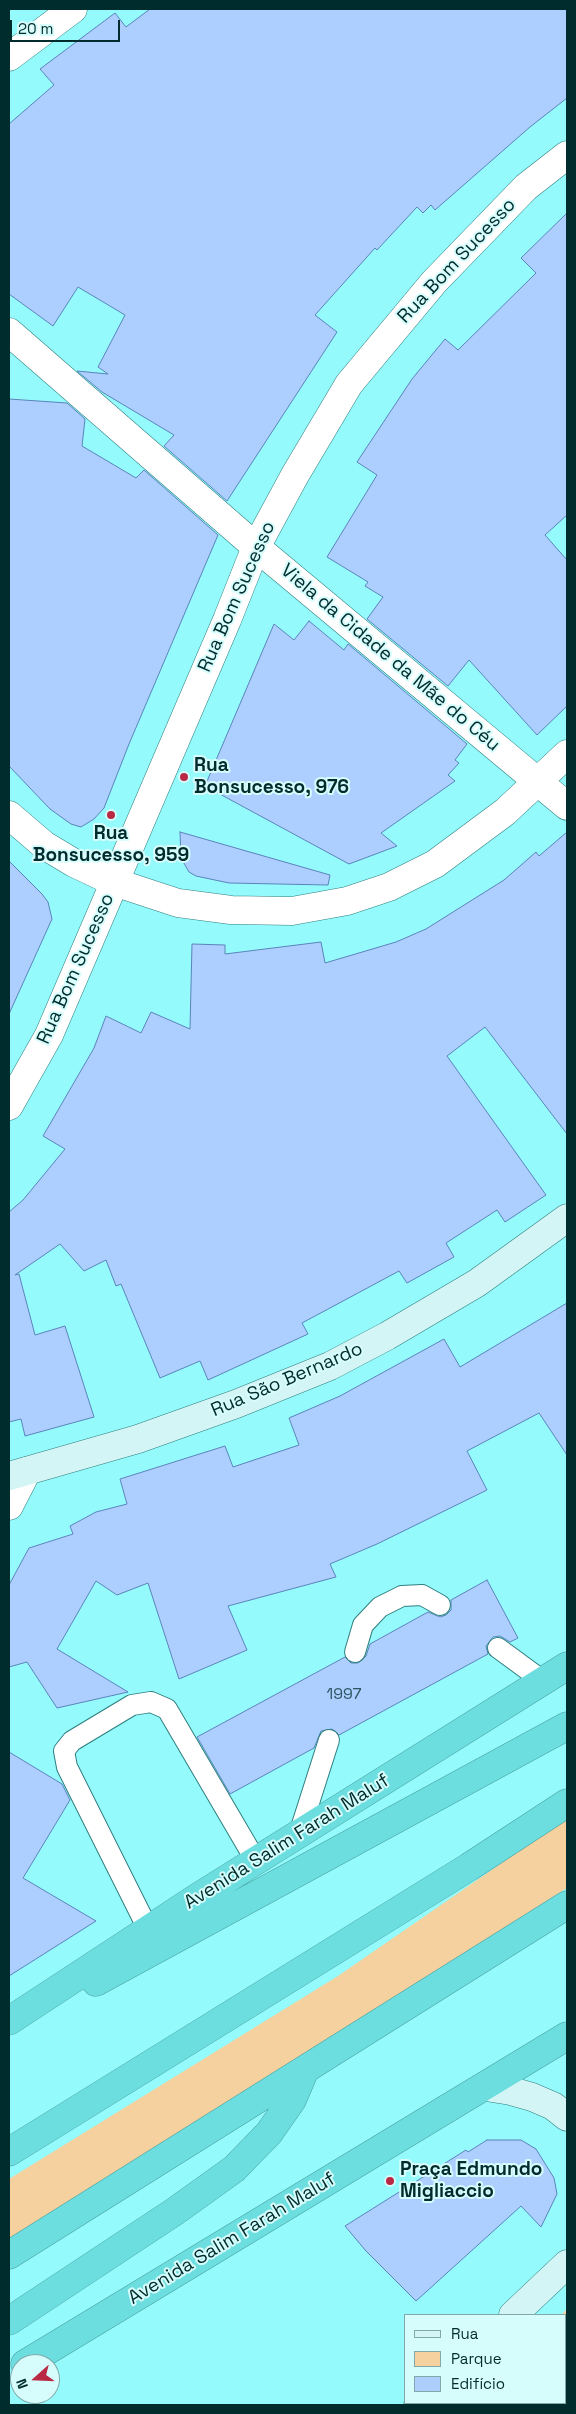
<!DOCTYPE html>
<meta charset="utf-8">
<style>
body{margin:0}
#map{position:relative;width:576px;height:2414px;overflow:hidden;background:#95fafb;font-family:"Space Grotesk",sans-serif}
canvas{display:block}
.frame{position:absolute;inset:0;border:10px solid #002c2d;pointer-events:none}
.legend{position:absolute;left:404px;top:2314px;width:162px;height:90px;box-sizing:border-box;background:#d7fcfc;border:1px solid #81a9a9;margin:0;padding:6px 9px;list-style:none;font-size:15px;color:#002c2d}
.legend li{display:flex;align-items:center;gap:10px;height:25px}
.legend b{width:25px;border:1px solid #81a9a9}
.north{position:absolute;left:10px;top:2354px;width:50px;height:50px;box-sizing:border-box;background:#d7fcfc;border:1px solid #81a9a9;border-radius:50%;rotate:250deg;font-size:14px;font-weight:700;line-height:20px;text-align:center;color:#002c2d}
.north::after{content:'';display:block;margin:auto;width:18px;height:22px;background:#ba2944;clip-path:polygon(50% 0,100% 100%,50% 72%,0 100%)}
.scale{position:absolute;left:10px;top:20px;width:110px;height:22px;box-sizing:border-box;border:2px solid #002c2d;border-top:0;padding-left:6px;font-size:15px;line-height:18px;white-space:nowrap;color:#002c2d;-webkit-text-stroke:4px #d7fcfc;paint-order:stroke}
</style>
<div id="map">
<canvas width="576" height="2414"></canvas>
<div class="frame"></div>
<ul class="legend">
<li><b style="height:6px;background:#d3f5f5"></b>Rua</li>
<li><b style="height:14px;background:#f4d19e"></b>Parque</li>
<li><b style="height:14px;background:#adcfff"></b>Edifício</li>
</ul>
<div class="north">N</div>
<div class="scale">20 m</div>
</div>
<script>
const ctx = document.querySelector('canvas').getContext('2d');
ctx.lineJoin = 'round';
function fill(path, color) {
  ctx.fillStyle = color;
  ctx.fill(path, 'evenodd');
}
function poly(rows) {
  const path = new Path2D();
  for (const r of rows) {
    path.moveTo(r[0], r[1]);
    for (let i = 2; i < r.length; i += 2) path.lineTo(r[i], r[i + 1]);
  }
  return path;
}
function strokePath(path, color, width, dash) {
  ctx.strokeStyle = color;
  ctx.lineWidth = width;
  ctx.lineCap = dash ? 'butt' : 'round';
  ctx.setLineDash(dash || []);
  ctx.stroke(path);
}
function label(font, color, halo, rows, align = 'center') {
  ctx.font = font + ' "Space Grotesk",sans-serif';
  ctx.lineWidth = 4;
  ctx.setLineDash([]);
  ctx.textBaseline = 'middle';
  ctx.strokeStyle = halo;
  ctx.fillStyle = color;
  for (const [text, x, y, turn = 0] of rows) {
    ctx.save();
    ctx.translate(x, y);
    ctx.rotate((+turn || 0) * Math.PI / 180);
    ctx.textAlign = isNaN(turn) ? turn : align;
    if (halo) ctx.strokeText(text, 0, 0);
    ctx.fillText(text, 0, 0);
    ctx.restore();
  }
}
fill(poly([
 [567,1818,567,1888,259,2085,9,2239,9,2179,338,1976],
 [567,2309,567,2405,464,2405,467,2403,565,2403,565,2315,561,2315]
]), '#f4d19e');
const building = poly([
 [150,9,567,9,567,98,530,127,435,210,431,205,423,213,417,207,377,250,375,248,315,315,337,332,227,501,164,446,174,435,102,392,77,371,108,374,98,367,125,315,78,287,53,326,9,294,9,124,54,85,40,69,115,13,126,27,150,9],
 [567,213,567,515,545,535,567,560,567,706,537,735,469,660,448,686,367,619,383,597,365,586,368,582,327,557,377,475,357,462,412,379,445,339,458,350,536,273,521,258,567,213],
 [9,399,67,403,85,419,82,446,136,478,144,470,218,535,129,744,104,808,94,819,81,827,71,824,50,809,9,766,9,399],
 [309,621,344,650,348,644,467,744,455,760,459,763,448,775,455,781,381,833,397,846,349,864,205,786,274,624,294,640,309,621],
 [180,832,330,875,328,885,229,883,196,876,189,872,181,858,180,832],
 [567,832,567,1134,485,1027,447,1056,546,1195,505,1222,497,1210,446,1243,454,1257,407,1283,399,1271,302,1323,308,1334,208,1380,200,1361,160,1378,121,1284,116,1286,106,1260,84,1271,60,1244,15,1275,19,1274,35,1335,65,1326,94,1417,25,1436,21,1419,9,1422,9,1212,23,1200,65,1149,43,1136,94,1048,106,1016,141,1033,151,1012,190,1029,192,944,225,945,225,954,321,942,325,963,396,942,426,929,504,880,536,852,539,856,567,832],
 [9,861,42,894,48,902,52,919,9,1014,9,861],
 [567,1303,567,1455,539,1413,467,1451,487,1490,377,1544,330,1564,336,1577,228,1606,247,1650,179,1679,148,1583,117,1595,96,1581,57,1649,128,1692,57,1708,27,1662,9,1667,9,1585,29,1548,73,1534,70,1526,96,1512,127,1504,120,1479,225,1446,233,1467,299,1445,289,1418,340,1396,444,1339,460,1367,567,1303],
 [487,1580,518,1638,510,1642,500,1636,493,1637,486,1646,488,1654,339,1735,332,1729,321,1731,314,1748,230,1794,197,1737,345,1657,351,1663,358,1663,366,1656,370,1644,428,1612,440,1617,446,1615,451,1610,451,1600,487,1580],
 [9,1752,62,1784,70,1800,23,1878,96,1921,9,1976,9,1752],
 [487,2140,521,2140,536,2149,554,2178,557,2194,541,2227,521,2206,416,2301,366,2251,345,2226,466,2150,468,2152,487,2140]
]);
fill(building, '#adcfff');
strokePath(building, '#5b83ba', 1);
const lane = poly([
 [498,1648,543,1681],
 [355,1652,363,1625,380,1607,402,1596,422,1595,440,1605],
 [299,1834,329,1740],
 [148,1929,67,1767,64,1751,72,1741,132,1705,151,1702,167,1709,256,1861]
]);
const street = poly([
 [9,57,73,9],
 [9,332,256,547,567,806],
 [9,815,44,845,74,863,114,882,178,903,231,910,292,911,347,901,389,887,435,864,505,812,567,754],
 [9,1106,49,1035,227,620,256,547,295,475,349,384,434,282,526,187,567,155],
 [9,1506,27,1471]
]);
const secondary = poly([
 [9,1476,138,1439,236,1404,330,1366,387,1336,477,1283,567,1218],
 [486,2087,511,2091,532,2097,553,2106,567,2117],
 [513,2315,567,2264],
 [418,2405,420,2403]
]);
const highway = poly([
 [96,1982,567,1726],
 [9,2021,198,1897,567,1666],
 [9,2152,469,1867,567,1803],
 [9,2255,567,1905],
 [9,2321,174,2212,234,2169,269,2133,292,2100,304,2072],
 [25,2364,567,2036]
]);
strokePath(lane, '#2e7e7f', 22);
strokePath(street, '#2e7e7f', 29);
strokePath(secondary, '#2e7e7f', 29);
strokePath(highway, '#47a0a1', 29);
strokePath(lane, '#fff', 20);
strokePath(street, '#fff', 28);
strokePath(secondary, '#d3f5f5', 28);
strokePath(highway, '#6ddedf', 28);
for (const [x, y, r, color] of [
 [184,777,5,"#ba2944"],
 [111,815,5,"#ba2944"],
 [390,2181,5,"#ba2944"]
]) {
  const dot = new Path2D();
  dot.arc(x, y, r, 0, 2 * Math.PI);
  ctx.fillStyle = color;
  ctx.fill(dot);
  strokePath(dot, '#d7fcfc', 2);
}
label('16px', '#2b5562', null, [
 ["1997",344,1695]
]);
label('19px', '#002c2d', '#d7fcfc', [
 ["Rua Bom Sucesso",457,261,-47],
 ["Rua Bom Sucesso",237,597,-66],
 ["Viela da Cidade da Mãe do Céu",390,658,40],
 ["Rua Bom Sucesso",76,969,-66],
 ["Rua São Bernardo",287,1380,-23],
 ["Avenida Salim Farah Maluf",287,1842,-32],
 ["Avenida Salim Farah Maluf",232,2239,-31]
]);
label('bold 19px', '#002c2d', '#d7fcfc', [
 ["Rua",194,766],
 ["Bonsucesso, 976",194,788],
 ["Rua",111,834,"center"],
 ["Bonsucesso, 959",111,856,"center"],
 ["Praça Edmundo",400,2170],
 ["Migliaccio",400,2192]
], 'left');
</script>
